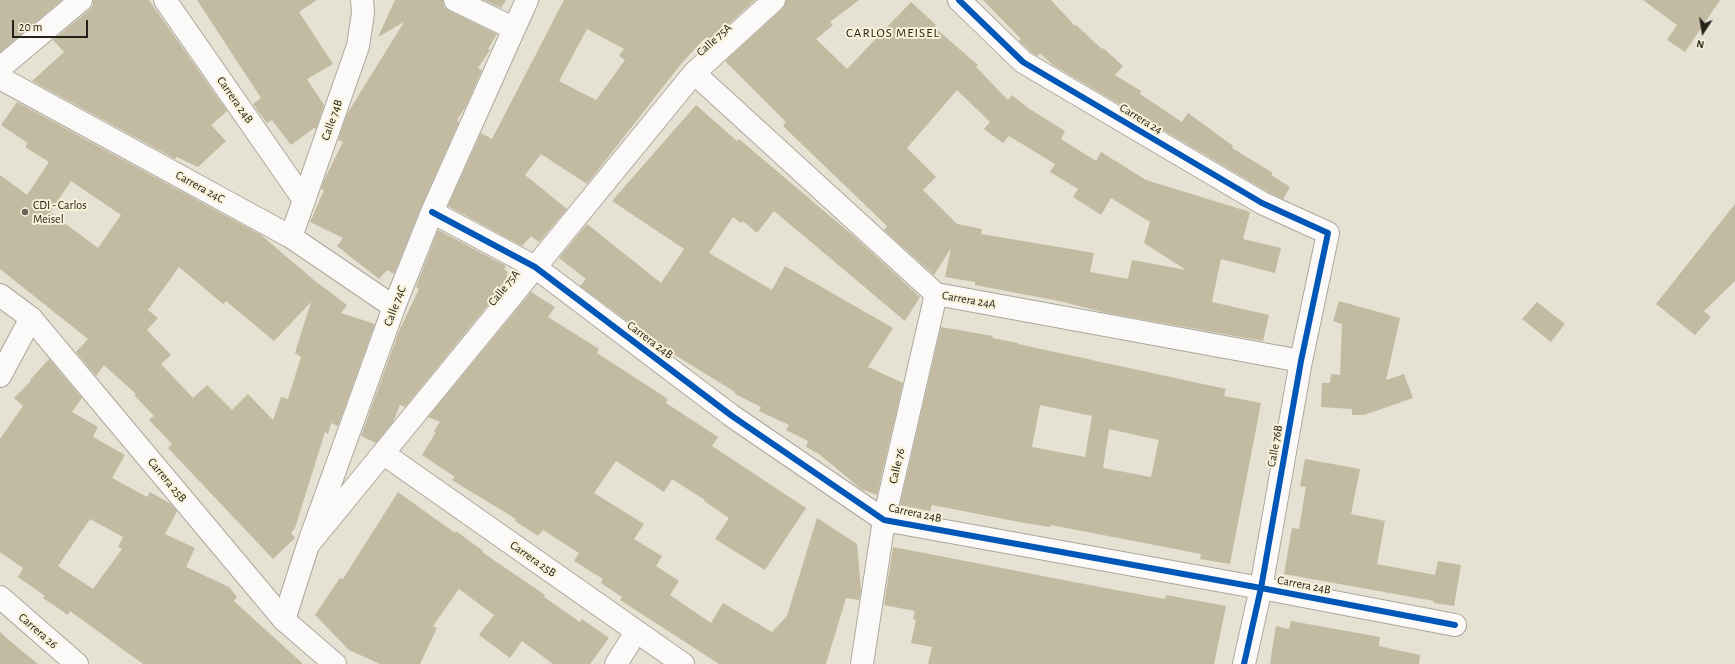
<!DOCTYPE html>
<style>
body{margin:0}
#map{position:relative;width:1735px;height:664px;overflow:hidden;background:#e5e1d3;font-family:"Alegreya Sans",sans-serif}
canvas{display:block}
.north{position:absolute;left:1683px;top:12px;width:40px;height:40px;-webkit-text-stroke:3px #f9f2d9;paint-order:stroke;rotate:192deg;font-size:11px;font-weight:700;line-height:16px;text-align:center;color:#232118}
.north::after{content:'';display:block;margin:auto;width:14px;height:18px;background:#232118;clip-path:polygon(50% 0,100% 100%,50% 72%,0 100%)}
.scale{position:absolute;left:12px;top:20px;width:76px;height:18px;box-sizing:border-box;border:2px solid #232118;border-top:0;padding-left:5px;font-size:12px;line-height:14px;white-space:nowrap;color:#232118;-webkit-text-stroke:3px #f9f2d9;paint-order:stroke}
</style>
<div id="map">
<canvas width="1735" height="664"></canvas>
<div class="north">N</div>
<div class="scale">20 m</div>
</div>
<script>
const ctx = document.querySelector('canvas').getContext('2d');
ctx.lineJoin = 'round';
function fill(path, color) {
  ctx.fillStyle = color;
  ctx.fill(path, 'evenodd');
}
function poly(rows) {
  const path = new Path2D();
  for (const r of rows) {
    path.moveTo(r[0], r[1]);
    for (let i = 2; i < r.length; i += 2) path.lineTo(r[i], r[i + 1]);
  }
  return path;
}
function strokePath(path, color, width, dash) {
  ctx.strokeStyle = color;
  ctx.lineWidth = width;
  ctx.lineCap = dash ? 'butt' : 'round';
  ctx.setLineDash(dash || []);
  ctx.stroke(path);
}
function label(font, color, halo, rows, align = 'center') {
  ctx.font = font + ' "Alegreya Sans",sans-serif';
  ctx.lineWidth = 4;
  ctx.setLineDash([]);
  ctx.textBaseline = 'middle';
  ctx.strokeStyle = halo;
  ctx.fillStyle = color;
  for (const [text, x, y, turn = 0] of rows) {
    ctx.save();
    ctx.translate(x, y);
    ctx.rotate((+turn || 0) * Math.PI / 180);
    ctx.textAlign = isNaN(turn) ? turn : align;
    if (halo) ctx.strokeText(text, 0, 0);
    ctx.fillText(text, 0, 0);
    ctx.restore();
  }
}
fill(poly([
 [0,0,62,0,0,52],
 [93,0,149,0,227,111,211,125,226,141,198,167,177,157,175,159,32,81,64,52,53,40,89,10,93,5],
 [197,0,317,0,299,12,333,64,307,79,324,105,316,129,314,128,291,145,272,120,267,123,253,104,261,98],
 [395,0,443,0,444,7,450,11,497,34,488,49,490,50,478,68,482,70,466,106,457,120,459,122,421,207,394,274,387,270,379,279,337,246,343,238,310,222,324,190,321,189,323,182,343,142,338,140,347,114,404,22,378,37],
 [484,0,506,0,501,8],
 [564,0,755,0,708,43,704,39,681,64,587,184,541,154,525,175,567,209,539,242,531,236,522,246,448,206,481,133,492,139],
 [587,29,624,49,619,56,625,60,596,100,559,81],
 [786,0,859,0,830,22,833,25,816,39,847,69,911,2,936,25,934,27,978,65,976,67,1008,100,1012,95,1028,108,1065,131,1061,139,1096,161,1101,152,1146,180,1250,212,1243,239,1281,248,1275,273,1221,259,1212,302,1269,315,1263,341,1107,313,1059,301,975,285,975,282,945,277,951,248,934,275,884,230,887,226,783,126,786,122,725,61,782,9],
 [957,90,990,122,984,129,1003,143,1009,136,1055,164,1050,172,1078,189,1073,197,1101,215,1111,198,1150,222,1144,243,1186,270,1132,260,1128,279,1090,272,1094,253,981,234,982,229,957,224,923,190,936,177,907,148],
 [983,0,1051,0,1075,26,1076,25,1102,49,1103,48,1123,66,1115,75,1141,91,1140,94,1182,122,1188,113,1233,146,1232,148,1273,173,1271,175,1290,187,1283,199,1268,192,1053,65,1040,53,1037,56,1031,52,1019,41,1021,39],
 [1643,0,1720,0,1685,52,1667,40,1677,25],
 [17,102,261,235,315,281,347,305,341,313,375,324,338,426,331,423,328,434,325,432,295,528,291,533,295,538,273,559,168,448,172,444,149,420,154,416,134,395,136,394,104,365,96,376,76,352,88,339,0,269,0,175,27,195,49,162,25,147,28,143,1,125],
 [71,181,121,215,98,248,50,212],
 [179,267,223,304,226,301,274,341,311,302,295,353,301,357,288,399,281,397,273,420,248,394,232,410,207,385,193,398,161,364,171,355,147,330,158,318,148,310],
 [696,105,737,141,739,139,857,239,920,297,905,321,774,211,757,233,743,221,741,223,733,217,709,253,772,290,785,266,893,328,868,367,903,383,877,495,861,489,819,454,806,447,808,441,786,430,789,425,759,411,761,407,735,394,735,392,662,347,580,286,586,279,559,258,587,224,661,283,684,249,612,201],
 [1735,204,1735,281,1704,311,1711,317,1695,335,1656,304],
 [438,230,506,266,504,269,508,272,506,275,510,278,405,407,400,405,393,422,376,443,361,436,399,331,419,289,416,287],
 [531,292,555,307,548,317,599,349,597,353,668,399,666,403,718,437,712,446,806,508,765,570,715,539,729,518,704,501,705,500,672,479,664,492,616,461,594,493,644,524,634,539,662,556,656,566,679,581,670,595,711,623,723,603,772,632,787,616,817,518,857,544,861,590,859,600,846,598,826,664,719,664,620,600,622,597,601,583,603,579,574,561,579,553,543,530,538,536,515,521,516,519,452,480,455,477,422,455,436,432,434,431,440,422,428,417],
 [1339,301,1400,318,1386,380,1404,374,1413,398,1364,415,1352,415,1352,409,1321,407,1322,383,1330,383,1331,374,1340,375,1342,324,1333,321],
 [1537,302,1565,324,1551,342,1522,319],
 [941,327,993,336,992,338,1018,343,1018,344,1226,389,1224,396,1261,403,1230,564,1200,559,1201,554,1051,525,1050,527,1019,522,932,505,930,511,900,505],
 [1040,405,1092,416,1085,457,1032,447],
 [1109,429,1159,440,1151,477,1103,468],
 [49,359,82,398,72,412,98,427,93,437,125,455,112,478,147,497,150,492,171,504,177,511,165,534,195,548,186,567,229,587,237,597,234,601,303,664,143,664,70,611,68,615,43,598,45,596,18,577,23,568,0,552,0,439,23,406,14,398,31,381,30,380],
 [90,519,123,537,118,547,122,549,93,589,58,566],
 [1305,459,1360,469,1351,514,1385,521,1377,564,1435,575,1438,561,1461,565,1454,606,1434,603,1434,601,1284,574,1292,528,1299,529,1306,487,1300,486],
 [398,492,455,533,456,531,483,551,482,552,545,595,544,597,580,622,582,619,609,638,590,664,553,664,522,641,510,658,479,635,494,615,459,589,433,626,437,628,420,664,380,664,349,650,315,615,340,578,343,579],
 [893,547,1105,588,1165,599,1166,595,1226,606,1214,664,928,664,932,647,911,643,916,620,913,619,915,611,884,605],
 [1291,621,1380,637,1379,646,1420,655,1419,664,1270,664,1276,626,1289,629],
 [0,632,17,647,38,664,0,664]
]), '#c2baa1');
const minor = poly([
 [165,0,304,200],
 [455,0,513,28],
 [959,0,1023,62,1262,203,1328,233,1301,361,1261,588,1244,664],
 [0,68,81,0],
 [694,73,936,294,1301,361],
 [0,78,291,237,394,307],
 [432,212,535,267,732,416,884,520,1261,588,1455,625],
 [291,237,358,46,363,13,362,0],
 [0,376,31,318],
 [384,454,683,664],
 [308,545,694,73,774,0],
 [0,597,77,664],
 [284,620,308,545,394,307,432,212,527,0],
 [616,664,636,632],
 [862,664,884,520,936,294]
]);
const tertiary = poly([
 [0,295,31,318,284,620,335,664]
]);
strokePath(minor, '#aba89d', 24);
strokePath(tertiary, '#aba89d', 24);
strokePath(minor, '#fbfaf8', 22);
strokePath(tertiary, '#fbfaf8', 22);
strokePath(poly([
 [959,0,1023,62,1262,203,1328,233,1301,361,1261,588,1244,664],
 [432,212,535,267,732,416,884,520,1261,588,1455,625]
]), '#0057b8', 6);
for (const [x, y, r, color] of [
 [25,212,4,"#676459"]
]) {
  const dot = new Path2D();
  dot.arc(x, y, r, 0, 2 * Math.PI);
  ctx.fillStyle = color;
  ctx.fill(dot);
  strokePath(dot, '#f9f2d9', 1.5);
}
label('12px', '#232118', '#f9f2d9', [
 ["Calle 75A",714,40,-42],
 ["Carrera 24B",235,100,55],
 ["Carrera 24",1141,119,31],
 ["Calle 74B",332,120,-71],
 ["Carrera 24C",200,187,29],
 ["Calle 75A",504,288,-51],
 ["Carrera 24A",969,300,10],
 ["Calle 74C",395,306,-69],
 ["Carrera 24B",650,340,37],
 ["Calle 76B",1275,446,-80],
 ["Calle 76",897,466,-77],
 ["Carrera 25B",167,480,50],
 ["Carrera 24B",915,513,12],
 ["Carrera 25B",533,559,35],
 ["Carrera 24B",1304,585,11],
 ["Carrera 26",38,631,41]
]);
label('12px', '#232118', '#f9f2d9', [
 ["CDI - Carlos",33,205],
 ["Meisel",33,219]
], 'left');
ctx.letterSpacing = '1px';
label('13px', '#232118', '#f9f2d9', [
 ["CARLOS MEISEL",893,33]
]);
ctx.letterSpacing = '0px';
</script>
